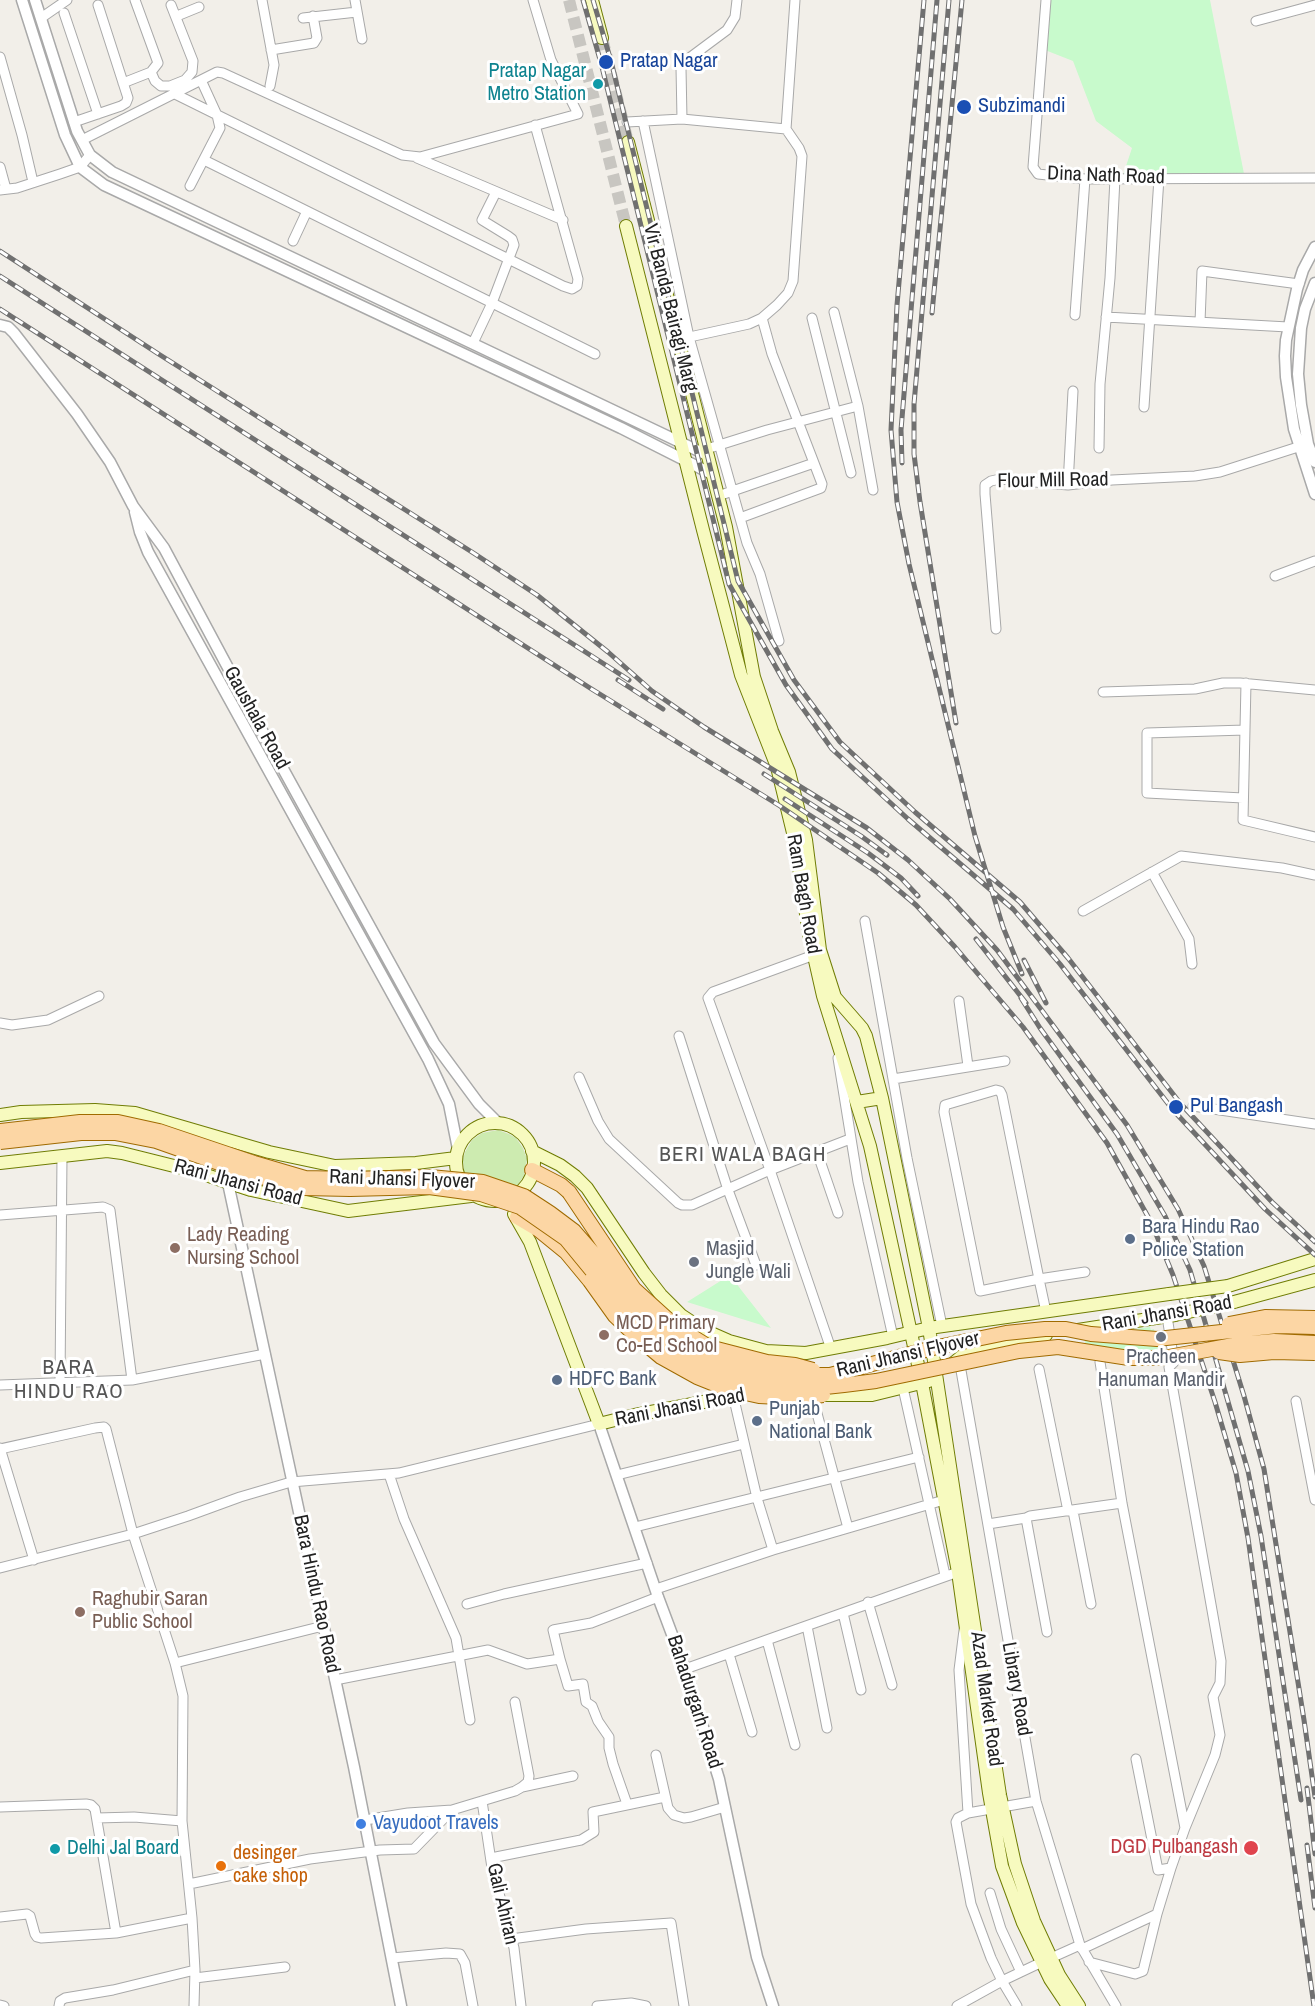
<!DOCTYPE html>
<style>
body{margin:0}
canvas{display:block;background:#f2efe9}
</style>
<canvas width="1315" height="2006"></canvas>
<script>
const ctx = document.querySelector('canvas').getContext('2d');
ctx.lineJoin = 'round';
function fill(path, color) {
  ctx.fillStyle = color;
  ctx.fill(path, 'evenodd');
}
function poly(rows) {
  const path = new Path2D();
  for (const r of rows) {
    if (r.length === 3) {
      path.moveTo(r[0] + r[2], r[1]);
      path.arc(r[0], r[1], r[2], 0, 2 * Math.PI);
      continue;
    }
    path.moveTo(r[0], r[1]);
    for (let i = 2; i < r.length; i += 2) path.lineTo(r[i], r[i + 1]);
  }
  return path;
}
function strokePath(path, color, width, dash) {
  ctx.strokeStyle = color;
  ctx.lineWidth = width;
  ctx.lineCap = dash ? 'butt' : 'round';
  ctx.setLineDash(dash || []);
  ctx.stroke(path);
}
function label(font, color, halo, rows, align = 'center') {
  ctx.font = font + ' "Archivo Narrow",sans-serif';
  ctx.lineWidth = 6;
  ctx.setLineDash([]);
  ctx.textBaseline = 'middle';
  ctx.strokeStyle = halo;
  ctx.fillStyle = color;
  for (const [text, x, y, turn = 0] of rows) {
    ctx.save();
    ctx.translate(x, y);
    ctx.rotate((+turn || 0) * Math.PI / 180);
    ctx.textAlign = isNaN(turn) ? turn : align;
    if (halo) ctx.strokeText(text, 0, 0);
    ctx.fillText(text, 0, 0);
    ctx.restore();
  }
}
fill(poly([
 [498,1130,509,1134,516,1138,523,1148,527,1159,524,1175,518,1185,511,1190,467,1177,464,1172,463,1160,465,1152,472,1140,482,1133]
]), '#cdebb0');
fill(poly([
 [1049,0,1210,0,1245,179,1120,184,1132,148,1096,121,1073,61,1045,50],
 [730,1275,742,1291,771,1328,687,1302],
 [1150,1327,1151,1330,1154,1329,1157,1344,1164,1343,1168,1364,1156,1366,1120,1361,1087,1354,1084,1336]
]), '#c8facc');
strokePath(poly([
 [569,0,626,226],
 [602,38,628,142]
]), '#c8c6c1', 12, [12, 6]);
const minor = poly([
 [262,0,274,65,270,86],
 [355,0,362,39],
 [1046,0,1033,167,1038,174,1085,179,1315,178],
 [64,13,98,114],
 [177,16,199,7],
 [41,18,67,0],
 [303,18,357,12],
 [1256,21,1315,5],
 [271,50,314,43,317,38,313,16],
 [0,57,22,135,33,182],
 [151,72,155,81,161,86,170,86,185,80,192,72,193,61,171,5],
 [123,83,151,72,158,63,135,0],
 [175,94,563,286,572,289,577,286,578,279,535,125],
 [682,119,786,129],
 [643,121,689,337,747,543,760,574,779,641],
 [74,122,121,106,126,103,128,98,98,5],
 [627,122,682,119,681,68,688,59,727,30,735,17,737,0],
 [82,140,217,72,223,73,402,155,420,157,578,114,551,60,533,0],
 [417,158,563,220],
 [204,160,595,354],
 [0,167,6,189],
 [190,186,220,128,217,115,201,80],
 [0,190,17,188,60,174,80,167,90,155],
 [293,241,307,211],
 [834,312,858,406,873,490],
 [1075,315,1085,179],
 [1106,317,1288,327],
 [762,318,772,354,814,463],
 [812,318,851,473],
 [1200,322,1202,271,1299,284],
 [685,338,749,324,762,318,777,305,788,293,793,281,802,156,799,148,786,129,795,0],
 [473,343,492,303,514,245,512,239,508,236,482,220,496,192],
 [1144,407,1159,178],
 [713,447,767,430,858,406],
 [1099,448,1100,384,1110,278,1115,178],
 [1068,485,1073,391],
 [718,496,814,463,822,484,821,488,740,518],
 [1275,576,1315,561],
 [996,629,985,494,985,485,991,481,1000,479,1068,485,1112,480,1195,476,1220,472,1298,447],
 [1246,683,1243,820,1315,837],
 [1103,692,1195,689,1223,683,1240,683,1315,690],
 [1243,798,1147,793,1147,733,1245,730],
 [1152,872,1189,939,1192,964],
 [1083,911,1181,856,1282,868,1315,875],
 [865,921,907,1158,942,1326],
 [814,955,713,992,708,998,770,1170,831,1349],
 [959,1001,968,1066],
 [0,1023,12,1025,48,1020,99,996],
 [679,1036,728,1190,756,1265],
 [838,1058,858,1182,893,1337],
 [579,1077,598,1121,609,1139,678,1203,682,1205,692,1205,770,1170,850,1139],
 [893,1079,1005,1061],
 [1193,1106,1315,1124],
 [817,1152,838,1213],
 [0,1215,103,1207,110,1210,132,1380],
 [1046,1312,1039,1279,1002,1095,1000,1091,996,1090,945,1105,944,1112,980,1291,1039,1279,1085,1272],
 [959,1359,1036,1801,1080,1945,1116,2006],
 [1100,1362,1122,1503,1185,1828],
 [1039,1369,1068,1511],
 [60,1383,62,1156],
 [0,1385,132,1380,265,1354],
 [903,1388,945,1575],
 [733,1395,757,1498,773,1550],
 [812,1395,848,1528],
 [1296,1401,1315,1500],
 [0,1448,34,1560],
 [0,1449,95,1428,104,1427,106,1429,133,1534,175,1663,183,1696,182,1821,192,1918,195,1970,194,2006],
 [389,1474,404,1519,456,1638,470,1720],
 [617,1475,744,1444],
 [1073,1511,1091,1604],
 [988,1524,1026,1518],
 [635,1527,919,1457],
 [0,1568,133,1534,188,1516,240,1497,291,1482,399,1473,599,1424],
 [656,1589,773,1550,944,1500],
 [868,1602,892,1685],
 [467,1604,504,1594,647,1563],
 [843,1613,861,1690],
 [807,1626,827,1728],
 [964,1630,959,1670,968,1813],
 [1047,1632,1026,1518,1030,1516,1122,1503],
 [767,1640,795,1745],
 [729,1654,752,1732],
 [560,1659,568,1686,583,1684,586,1702,592,1706,598,1721,609,1737,609,1748,613,1764,627,1804],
 [175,1663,323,1626],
 [685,1669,958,1572],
 [335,1680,488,1650,527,1664,560,1659,553,1630,591,1623,658,1597],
 [656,1755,668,1808,674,1815,684,1818,691,1817,725,1807],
 [1136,1759,1158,1870,1171,1868],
 [522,1787,573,1776],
 [482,1801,492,1868,514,1948,521,2006],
 [0,1807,86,1804,91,1805,95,1809,116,1933,192,1918],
 [97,1818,134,1817,182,1821],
 [365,1820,408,1813,452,1810,515,1791,522,1787,528,1782,529,1776,515,1702],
 [491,1858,581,1840,594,1832,593,1812,665,1797],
 [189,1884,310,1859,380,1850,414,1849,452,1810],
 [990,1893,1001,1929,1021,1972],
 [0,1917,27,1914,30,1916,35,1934,37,1937,41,1938,116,1933],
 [511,1939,586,1929,671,1923,684,2006],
 [1082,1949,1157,1914],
 [392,1958,446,1953,460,1954,465,1963,473,2006],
 [1051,1958,1080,1945],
 [1089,1962,1135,1974,1143,1971,1157,1914,1171,1868,1185,1828,1215,1755,1220,1735,1213,1697,1220,1683,1221,1661,1169,1367,1174,1362,1167,1316],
 [195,1978,285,1967],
 [0,2005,4,2006],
 [59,2006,60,2001,65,1998,113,1990,195,1970],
 [597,2006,631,2003,646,2006],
 [957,2006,1002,1981,1042,1962],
 [1017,2006,1002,1981,991,1958,971,1904,956,1822,958,1818,968,1813,1036,1801]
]);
const tertiary = poly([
 [22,0,65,135,80,167,104,185,621,428,712,474],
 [35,0,77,131,90,155,112,172,707,455],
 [1315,247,1303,270,1297,289,1286,340,1285,356,1286,377,1294,429,1315,494],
 [1315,283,1305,309,1301,328,1298,374,1301,405,1308,444,1315,462],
 [0,325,8,327,14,333,77,414,110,462,133,506,164,548,249,707,434,1043,479,1104,498,1123],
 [135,512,140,532,148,552,428,1059,449,1104,458,1149],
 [226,1140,228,1183,354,1767,401,2006],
 [599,1424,658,1597,685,1669,719,1779,757,1957,773,2006]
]);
const secondary = poly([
 [592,0,602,38],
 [628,142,726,527,754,677,772,731,789,772,806,840,820,950,835,997,862,1028,866,1036,882,1098,929,1328,1000,1795,1015,1864,1034,1921,1059,1975,1079,2006],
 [626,226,703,530,741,675,777,767,795,841,809,934,823,996,870,1146,922,1383,958,1572,989,1793,1002,1866,1023,1923,1050,1979,1068,2006],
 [857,1102,882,1098],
 [0,1115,21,1112,95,1110,135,1113,269,1152,335,1166,416,1163,456,1158],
 [495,1162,39],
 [532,1151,560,1165,575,1176,587,1188,644,1273,661,1295,681,1315,704,1330,729,1341,766,1351,806,1353,887,1338,929,1328,1169,1294],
 [0,1163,107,1151,122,1153,194,1171,251,1190,348,1211,471,1196],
 [514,1214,530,1242,599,1424,635,1415,745,1394],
 [1228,1286,1315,1259],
 [1234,1302,1315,1280],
 [1078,1330,1175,1315],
 [950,1366,967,1352,1046,1335],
 [813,1395,872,1395,929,1381]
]);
const primary = poly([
 [532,1170,561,1185,569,1192],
 [517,1217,539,1230,566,1252,590,1281]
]);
strokePath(minor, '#a9a9a9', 11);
strokePath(tertiary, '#a9a9a9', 13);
strokePath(secondary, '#707d05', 14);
strokePath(primary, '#a06b00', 16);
strokePath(minor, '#fff', 9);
strokePath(tertiary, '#fff', 10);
strokePath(secondary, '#f7fabf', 12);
strokePath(primary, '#fcd6a4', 14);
const rail = poly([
 [583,0,601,63,729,584,786,685,832,749,908,819,1013,909,1060,964,1173,1110,1265,1209,1315,1255],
 [593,0,611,61,738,581,794,680,840,742,915,812,1020,902,1068,958,1180,1103,1272,1202,1315,1242],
 [924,0,897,305,891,430,897,502,909,564,975,836,1003,927,1022,974],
 [949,0,914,404,914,454,920,502,956,723],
 [0,251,157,353,475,554,537,595,608,652,652,691,704,727,867,828,908,860,950,899,997,950,1127,1125,1178,1209,1204,1266,1244,1396,1264,1469,1304,1720,1315,1797],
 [0,276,629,680],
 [0,309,590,688,780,806,878,873,916,905,955,947,1023,1027,1107,1143,1151,1222,1173,1275,1215,1402,1236,1473,1248,1538,1314,2006],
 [932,313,962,0],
 [902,463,901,430,937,0],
 [618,680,663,709],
 [764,774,861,836,887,855],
 [785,799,868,853,901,878,918,896],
 [976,939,1026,1003],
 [1024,960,1046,1003],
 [1021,998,1040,1028,1117,1134,1165,1216,1190,1270,1248,1471,1261,1536,1301,1800],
 [1307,1788,1315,1854],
 [1307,1845,1315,1908]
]);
strokePath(rail, '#707070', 5);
strokePath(rail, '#fff', 3, [9]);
const secondaryBridge = poly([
 [1169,1294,1228,1286],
 [1175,1315,1234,1302]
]);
const primaryBridge = poly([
 [0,1131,80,1122,118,1122,159,1131,254,1163,305,1178,349,1179,430,1177,483,1182,524,1196,550,1213,574,1231,609,1271,634,1304,662,1329,699,1353,751,1372,790,1375,830,1375,933,1348,1006,1333,1045,1329,1066,1329,1091,1334,1157,1339,1277,1326,1315,1327],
 [0,1142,81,1133,115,1133,156,1141,250,1174,303,1188,350,1189,429,1187,481,1194,520,1207,566,1239,626,1312,656,1340,696,1364,722,1375,749,1383,816,1388,844,1385,876,1381,1019,1351,1058,1347,1129,1358,1163,1358,1239,1344,1274,1341,1315,1343],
 [569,1192,634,1289,675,1326,709,1347,767,1362,795,1365,813,1370],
 [590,1281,615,1316,636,1336,661,1357,697,1377,727,1389,759,1396,800,1398,823,1395],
 [1229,1324,1265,1317,1315,1318],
 [1219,1352,1240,1355,1274,1352,1315,1353]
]);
strokePath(secondaryBridge, '#707d05', 14, []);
strokePath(primaryBridge, '#a06b00', 16, []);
strokePath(secondaryBridge, '#f7fabf', 12);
strokePath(primaryBridge, '#fcd6a4', 14);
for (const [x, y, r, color] of [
 [606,62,8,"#1a4fb4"],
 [598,84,6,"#0f9aa8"],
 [964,107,8,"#1a4fb4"],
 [1176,1107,8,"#1a4fb4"],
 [1130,1239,6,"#5c6f8a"],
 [175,1248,6,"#8d6e63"],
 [694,1262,6,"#6b7280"],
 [604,1335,6,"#8d6e63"],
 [1161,1337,6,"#6b7280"],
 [557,1380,6,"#5c6f8a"],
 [757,1421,6,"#5c6f8a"],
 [80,1612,6,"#8d6e63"],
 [361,1824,6,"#3f7fe0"],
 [1251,1848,8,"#e0444e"],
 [55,1849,6,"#0f9aa8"],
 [221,1866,6,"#e8710a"]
]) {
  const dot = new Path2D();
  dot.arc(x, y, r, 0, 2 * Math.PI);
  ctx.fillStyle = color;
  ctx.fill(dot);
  strokePath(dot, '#fff', 2);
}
label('20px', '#164399', '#fff', [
 ["Pratap Nagar",620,62],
 ["Subzimandi",978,107],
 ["Pul Bangash",1190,1107]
], 'left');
label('20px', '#0d838f', '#fff', [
 ["Pratap Nagar",586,72],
 ["Metro Station",586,95],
 ["Delhi Jal Board",67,1849,"left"]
], 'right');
label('20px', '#222', '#fff', [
 ["Dina Nath Road",1106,176,2],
 ["Vir Banda Bairagi Marg",670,308,76],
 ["Flour Mill Road",1053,481,-1],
 ["Gaushala Road",256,718,61],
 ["Ram Bagh Road",803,894,80],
 ["Rani Jhansi Flyover",402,1180,2],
 ["Rani Jhansi Road",238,1183,15],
 ["Rani Jhansi Road",1167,1314,-10],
 ["Rani Jhansi Flyover",908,1355,-13],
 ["Rani Jhansi Road",680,1408,-11],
 ["Bara Hindu Rao Road",316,1594,78],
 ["Library Road",1016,1689,80],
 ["Azad Market Road",986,1699,82],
 ["Bahadurgarh Road",694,1702,72],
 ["Gali Ahiran",502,1904,77]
]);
label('20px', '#4e5e75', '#fff', [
 ["Bara Hindu Rao",1142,1228],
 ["Police Station",1142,1251],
 ["HDFC Bank",569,1380],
 ["Punjab",769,1410],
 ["National Bank",769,1433]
], 'left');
label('20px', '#785e54', '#fff', [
 ["Lady Reading",187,1236],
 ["Nursing School",187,1259],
 ["MCD Primary",616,1324],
 ["Co-Ed School",616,1347],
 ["Raghubir Saran",92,1600],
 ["Public School",92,1623]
], 'left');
label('20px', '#5b616d', '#fff', [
 ["Masjid",706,1250],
 ["Jungle Wali",706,1273],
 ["Pracheen",1161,1358,"center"],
 ["Hanuman Mandir",1161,1381,"center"]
], 'left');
label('20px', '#366cbe', '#fff', [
 ["Vayudoot Travels",373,1824]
], 'left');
label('20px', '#be3a42', '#fff', [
 ["DGD Pulbangash",1238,1848]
], 'right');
label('20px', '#c56008', '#fff', [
 ["desinger",233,1854],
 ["cake shop",233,1877]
], 'left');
ctx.letterSpacing = '1.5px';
label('21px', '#555', '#fff', [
 ["BERI WALA BAGH",743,1155],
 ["BARA",69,1368],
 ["HINDU RAO",69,1392]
]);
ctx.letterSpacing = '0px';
</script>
